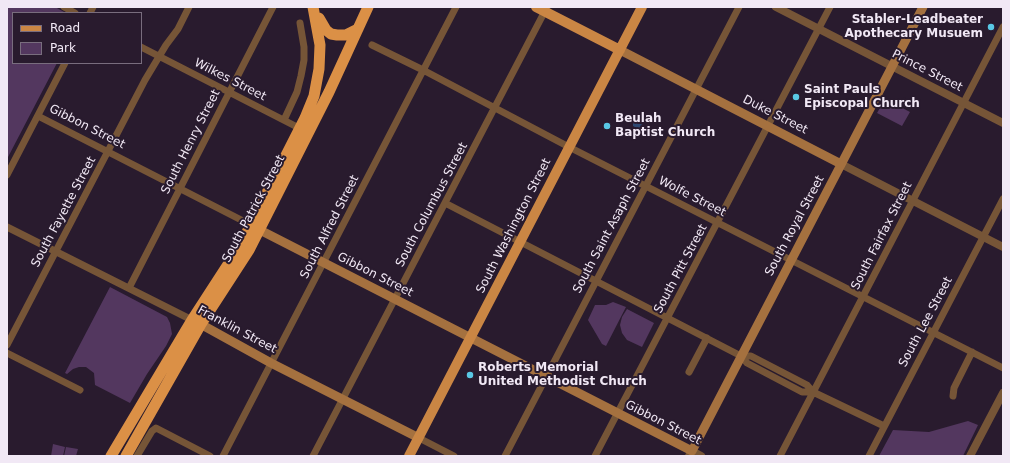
<!DOCTYPE html>
<style>
body{margin:0}
#map{position:relative;width:1010px;height:463px;overflow:hidden;background:#291b2e;font-family:"DejaVu Sans",sans-serif}
canvas{display:block}
.frame{position:absolute;inset:0;border:8px solid #f1e8f5;pointer-events:none}
.legend{position:absolute;left:12px;top:12px;width:130px;height:52px;box-sizing:border-box;background:#291b2e;border:1px solid #796d7e;margin:0;padding:5px 7px;list-style:none;font-size:12px;color:#f1e8f5}
.legend li{display:flex;align-items:center;gap:8px;height:20px}
.legend b{width:20px;border:1px solid #796d7e}
</style>
<div id="map">
<canvas width="1010" height="463"></canvas>
<div class="frame"></div>
<ul class="legend">
<li><b style="height:5px;background:#ca8644"></b>Road</li>
<li><b style="height:11px;background:#53375f"></b>Park</li>
</ul>
</div>
<script>
const ctx = document.querySelector('canvas').getContext('2d');
ctx.lineJoin = 'round';
function fill(path, color) {
  ctx.fillStyle = color;
  ctx.fill(path, 'evenodd');
}
function poly(rows) {
  const path = new Path2D();
  for (const r of rows) {
    path.moveTo(r[0], r[1]);
    for (let i = 2; i < r.length; i += 2) path.lineTo(r[i], r[i + 1]);
  }
  return path;
}
function strokePath(path, color, width, dash) {
  ctx.strokeStyle = color;
  ctx.lineWidth = width;
  ctx.lineCap = dash ? 'butt' : 'round';
  ctx.setLineDash(dash || []);
  ctx.stroke(path);
}
function label(font, color, halo, rows, align = 'center') {
  ctx.font = font + ' "DejaVu Sans",sans-serif';
  ctx.lineWidth = 4;
  ctx.setLineDash([]);
  ctx.textBaseline = 'middle';
  ctx.strokeStyle = halo;
  ctx.fillStyle = color;
  for (const [text, x, y, turn = 0] of rows) {
    ctx.save();
    ctx.translate(x, y);
    ctx.rotate((+turn || 0) * Math.PI / 180);
    ctx.textAlign = isNaN(turn) ? turn : align;
    if (halo) ctx.strokeText(text, 0, 0);
    ctx.fillText(text, 0, 0);
    ctx.restore();
  }
}
fill(poly([
 [7,7,55,7,66,13,13,13,13,63,57,63,7,159],
 [885,99,910,112,902,126,877,113],
 [110,287,167,317,170,323,172,334,166,346,147,374,130,403,95,385,94,373,86,367,79,367,73,369,67,374,65,373],
 [613,302,626,307,606,346,602,344,588,320,595,305,606,305],
 [627,309,654,323,642,347,627,340,622,333,620,325,622,317],
 [968,421,978,425,963,456,879,456,893,430,929,432],
 [53,444,65,447,63,456,51,456],
 [66,447,78,449,76,456,64,456]
]), '#53375f');
fill(poly([
 [636,122,645,126,644,131,642,131,633,126,633,123]
]), '#2e4972');
strokePath(poly([
 [64,7,75,13],
 [90,13,93,7],
 [372,45,423,70,569,147,1003,368],
 [141,47,303,130],
 [38,116,251,225],
 [284,120,297,92,301,76,304,60,304,47,300,23],
 [7,175,65,63],
 [445,203,741,356,747,363,802,392,813,392,884,426],
 [7,227,192,320],
 [129,288,273,7],
 [7,345,145,80,166,45,178,29,189,7],
 [7,353,80,390],
 [741,356,751,356,807,385,813,392],
 [689,372,707,338],
 [953,396,954,388,972,352],
 [419,438,454,456],
 [137,456,152,431,156,428,210,456],
 [223,456,456,7],
 [313,456,547,7],
 [505,456,739,7],
 [595,456,830,7],
 [780,456,1003,27],
 [869,456,1003,199]
]), '#765537', 7);
strokePath(poly([
 [776,7,1003,123],
 [841,164,1003,247],
 [689,456,692,451,701,456],
 [970,456,1003,393]
]), '#765537', 8);
strokePath(poly([
 [620,50,841,164],
 [254,227,692,451,923,7],
 [195,321,271,363,419,438]
]), '#a5713f', 9);
strokePath(poly([
 [536,7,620,50],
 [409,456,642,7]
]), '#ca8644', 10);
strokePath(poly([
 [319,18,326,30,331,34,337,35,346,35,358,29],
 [111,456,192,320,240,246,305,118,314,96,319,69,320,45,313,7],
 [126,456,201,324,249,250,329,92,368,7]
]), '#db9046', 11);
for (const [x, y, r, color] of [
 [991,27,4,"#59c8e5"],
 [796,97,4,"#59c8e5"],
 [607,126,4,"#59c8e5"],
 [470,375,4,"#59c8e5"]
]) {
  const dot = new Path2D();
  dot.arc(x, y, r, 0, 2 * Math.PI);
  ctx.fillStyle = color;
  ctx.fill(dot);
  strokePath(dot, '#291b2e', 1.5);
}
label('bold 12px', '#f1e8f5', '#291b2e', [
 ["Stabler-Leadbeater",983,20,"right"],
 ["Apothecary Musuem",983,34,"right"],
 ["Saint Pauls",804,90],
 ["Episcopal Church",804,104],
 ["Beulah",615,119],
 ["Baptist Church",615,133],
 ["Roberts Memorial",478,368],
 ["United Methodist Church",478,382]
], 'left');
label('12px', '#f1e8f5', '#291b2e', [
 ["Prince Street",927,71,27],
 ["Wilkes Street",230,80,27],
 ["Duke Street",775,115,27],
 ["Gibbon Street",87,127,27],
 ["South Henry Street",191,142,-63],
 ["Wolfe Street",692,197,27],
 ["South Columbus Street",432,205,-62],
 ["South Patrick Street",254,209,-62],
 ["South Fayette Street",64,212,-62],
 ["South Washington Street",514,226,-63],
 ["South Saint Asaph Street",612,226,-62],
 ["South Royal Street",795,226,-62],
 ["South Alfred Street",330,227,-63],
 ["South Fairfax Street",882,236,-63],
 ["South Pitt Street",681,269,-62],
 ["Gibbon Street",375,275,27],
 ["South Lee Street",926,322,-62],
 ["Franklin Street",237,330,28],
 ["Gibbon Street",663,423,27]
]);
</script>
